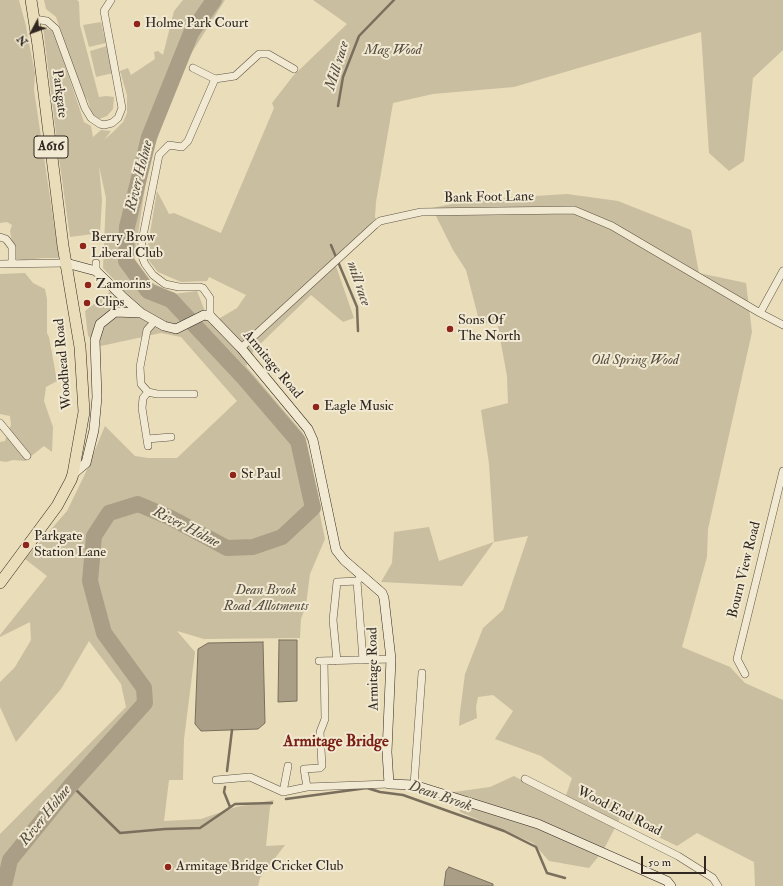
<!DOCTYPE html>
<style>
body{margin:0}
#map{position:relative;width:783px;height:886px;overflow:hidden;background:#e9ddba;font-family:"IM FELL Double Pica",serif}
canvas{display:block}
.north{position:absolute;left:12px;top:12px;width:40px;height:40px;-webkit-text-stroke:3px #f1e9d2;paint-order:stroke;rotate:229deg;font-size:11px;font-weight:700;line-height:16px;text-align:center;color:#312720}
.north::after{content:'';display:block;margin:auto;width:14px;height:18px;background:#312720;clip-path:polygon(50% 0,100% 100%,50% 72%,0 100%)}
.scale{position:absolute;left:641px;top:856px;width:65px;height:18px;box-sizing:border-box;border:2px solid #312720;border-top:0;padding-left:5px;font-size:12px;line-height:14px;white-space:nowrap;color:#312720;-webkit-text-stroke:3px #f1e9d2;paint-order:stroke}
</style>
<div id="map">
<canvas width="783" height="886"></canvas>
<div class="north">N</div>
<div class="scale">50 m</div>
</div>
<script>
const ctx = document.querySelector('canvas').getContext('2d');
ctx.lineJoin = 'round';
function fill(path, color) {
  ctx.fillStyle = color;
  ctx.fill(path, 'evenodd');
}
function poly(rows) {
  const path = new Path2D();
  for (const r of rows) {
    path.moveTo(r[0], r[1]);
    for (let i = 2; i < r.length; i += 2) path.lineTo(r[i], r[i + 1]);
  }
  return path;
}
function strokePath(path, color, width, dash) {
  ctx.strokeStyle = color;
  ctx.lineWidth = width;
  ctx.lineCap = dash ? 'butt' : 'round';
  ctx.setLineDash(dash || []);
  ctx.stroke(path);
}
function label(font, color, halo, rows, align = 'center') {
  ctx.font = font + ' "IM FELL Double Pica",serif';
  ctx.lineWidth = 4;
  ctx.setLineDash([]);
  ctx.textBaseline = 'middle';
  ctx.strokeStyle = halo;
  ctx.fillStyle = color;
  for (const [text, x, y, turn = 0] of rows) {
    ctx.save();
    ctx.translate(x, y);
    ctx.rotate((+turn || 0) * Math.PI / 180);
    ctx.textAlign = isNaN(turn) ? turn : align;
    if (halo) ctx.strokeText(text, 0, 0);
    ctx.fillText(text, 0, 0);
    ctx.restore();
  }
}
fill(poly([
 [0,0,19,0,26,26,27,33,35,73,34,90,59,258,43,258,24,260,15,259,16,249,12,242,10,231,12,225,7,222,0,223],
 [44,0,77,0,79,2,80,25,99,97,106,96,114,97,113,109,107,116,99,119,92,115,88,101,82,92,56,17,46,9],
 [183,0,225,0,189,57,160,130,148,168,134,260,149,281,174,294,197,291,210,324,237,308,246,295,209,277,207,281,181,282,158,272,146,257,157,191,169,214,174,213,221,233,274,108,272,103,293,76,347,24,313,0,783,0,783,50,753,78,744,161,729,171,709,153,701,32,514,87,433,94,393,103,376,202,375,217,380,225,336,266,354,318,343,322,311,295,254,350,246,366,303,433,325,539,310,574,306,605,301,619,300,638,204,639,177,631,195,652,184,739,183,780,169,780,164,821,201,819,236,807,274,800,270,807,266,846,285,845,260,878,258,886,0,886,0,834,126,707,121,684,89,641,61,689,16,742,0,707,0,682,15,667,31,640,30,622,0,637,0,635,47,576,25,559,67,511,85,474,105,426,135,456,148,458,177,458,237,401,181,337,161,333,101,346,88,336,85,311,119,285,103,268,106,198,99,166,102,200,100,233,70,237,59,158,43,27,53,31,57,41,84,122,91,126,93,137,101,130,111,131,104,140,113,132,123,122,127,113,127,95,120,71,128,68,131,75,155,59,154,52,158,51,163,55,174,11],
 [101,22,106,43,89,47,83,25],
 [107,46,113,73,96,77,90,51],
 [567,194,618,201,691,230,699,273,746,283,752,332,708,529,707,557,682,647,730,667,745,683,783,700,783,886,755,886,754,862,697,833,677,846,620,818,603,851,589,868,549,861,533,843,460,812,454,792,490,787,514,776,554,798,565,798,572,778,541,756,495,739,513,711,493,695,478,697,476,707,477,718,459,726,460,712,465,674,483,628,503,610,528,536,494,542,462,586,381,582,392,563,394,532,429,527,439,561,494,542,489,464,481,410,508,403,507,376,497,322,480,324,466,270,453,250,432,208,472,200],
 [25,273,33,283,45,289,47,299,47,333,49,337,57,381,46,387,44,401,53,427,52,452,44,446,25,461,13,460,6,462,0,461,0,442,5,441,11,425,10,416,0,414,0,274]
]), '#cabea0');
const water = poly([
 [279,640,297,640,297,701,278,702,279,640],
 [263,642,265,723,258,729,201,731,195,724,198,649,208,643,263,642],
 [449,867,493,884,493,886,444,886,446,871,449,867]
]);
fill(water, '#aa9f86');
strokePath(water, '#7a6f5d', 1);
strokePath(poly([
 [338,106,343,77,359,36,394,0],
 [331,245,357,307,358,331],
 [227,771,232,730],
 [71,785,120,833,165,829,200,828,235,804,272,803],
 [225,787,224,792,230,807],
 [286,799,367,788,380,792,403,795,504,831,536,847,547,873,565,878]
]), '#7a6f5d', 2.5);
strokePath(poly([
 [4,886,10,860,71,785,145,703,144,688,104,633,90,581,94,536,109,513,138,504,171,518,227,548,253,547,282,537,313,508,298,441,244,378,171,300,148,291,126,261,127,227,149,137,191,33,214,0]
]), '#aa9f86', 16);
const minor = poly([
 [34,19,47,21,56,29,85,108,91,118,100,124,104,125,112,123,118,118,122,108,104,11,111,0],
 [193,68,215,79],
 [0,237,6,239,12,247,12,264],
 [0,264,66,263],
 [96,271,96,263],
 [760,313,783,271],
 [210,316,210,298,203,288,200,287,179,287,165,284,153,275,145,264,141,254,142,241,159,155,169,145,182,147,188,141,215,79,235,76,259,54,268,54,294,69],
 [155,321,147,330,140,367,141,384,148,392,157,394,194,394],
 [241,348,375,225,380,221,421,212,574,210,612,226,760,313,783,325],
 [0,423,27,456],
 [147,439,171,437],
 [148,446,142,408,143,398,148,392],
 [360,578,357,581,363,660],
 [319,661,391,659],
 [337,661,333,620,337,582,357,581],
 [745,674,737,659,783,471],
 [525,779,678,856,713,878,718,886],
 [216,780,250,777,283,792,307,787,389,784],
 [414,785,422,673],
 [307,787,304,769,320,768,322,766,320,732,325,719,324,661],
 [283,792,288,766]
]);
const secondary = poly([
 [66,263,96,271,125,299,141,313,164,326,176,329,204,315,210,316,241,348,308,429,313,440,336,550,344,560,382,593,384,598,391,659,387,752,389,784,414,785,538,824,667,881,671,886],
 [73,474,86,463,94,430,97,397,95,340,100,324,115,312,141,313]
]);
const primary = poly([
 [0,583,57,506,71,480,73,474,84,412,80,347,63,246,38,45,31,0]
]);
strokePath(minor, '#5f5446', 8);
strokePath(secondary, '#312720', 10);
strokePath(primary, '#312720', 12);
strokePath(minor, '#f1e9d2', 7);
strokePath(secondary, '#f1e9d2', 9);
strokePath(primary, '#e9ddba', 11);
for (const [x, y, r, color] of [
 [137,24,4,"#8f2418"],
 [83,246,4,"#8f2418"],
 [88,285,4,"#8f2418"],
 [87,303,4,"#8f2418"],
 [450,329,4,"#8f2418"],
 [316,407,4,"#8f2418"],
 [233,475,4,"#8f2418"],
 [26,545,4,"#8f2418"],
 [168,867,4,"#8f2418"]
]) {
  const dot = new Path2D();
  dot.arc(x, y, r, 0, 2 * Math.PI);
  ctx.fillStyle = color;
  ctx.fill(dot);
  strokePath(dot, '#f1e9d2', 1.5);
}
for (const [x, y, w] of [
 [51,147,34]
]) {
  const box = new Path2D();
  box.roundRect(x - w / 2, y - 11, w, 22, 3);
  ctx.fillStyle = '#f1e9d2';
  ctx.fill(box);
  strokePath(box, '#312720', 1);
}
label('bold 13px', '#312720', null, [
 ["A616",51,147]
]);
label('14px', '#312720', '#f1e9d2', [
 ["Holme Park Court",145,24],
 ["Berry Brow",91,238],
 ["Liberal Club",91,254],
 ["Zamorins",96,285],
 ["Clips",95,303],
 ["Sons Of",458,321],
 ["The North",458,337],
 ["Eagle Music",324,407],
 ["St Paul",241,475],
 ["Parkgate",34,537],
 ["Station Lane",34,553],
 ["Armitage Bridge Cricket Club",176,867]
], 'left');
label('italic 14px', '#574d40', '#f1e9d2', [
 ["Mag Wood",393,51],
 ["Old Spring Wood",635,361],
 ["Dean Brook",266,591],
 ["Road Allotments",266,607]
]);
label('14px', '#312720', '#f1e9d2', [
 ["Parkgate",59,94,83],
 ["Bank Foot Lane",489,198,-1],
 ["Woodhead Road",64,364,-95],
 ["Armitage Road",272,365,50],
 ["Bourn View Road",745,570,-76],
 ["Armitage Road",374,669,-91],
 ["Wood End Road",619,812,27]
]);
label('italic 15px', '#554b3f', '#f1e9d2', [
 ["Mill race",338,66,-73],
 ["River Holme",140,176,-76],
 ["mill race",358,284,71],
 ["River Holme",186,528,27],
 ["Dean Brook",440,797,19],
 ["River Holme",46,816,-51]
]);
label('bold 16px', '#7a1f14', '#f1e9d2', [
 ["Armitage Bridge",336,743]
]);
</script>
